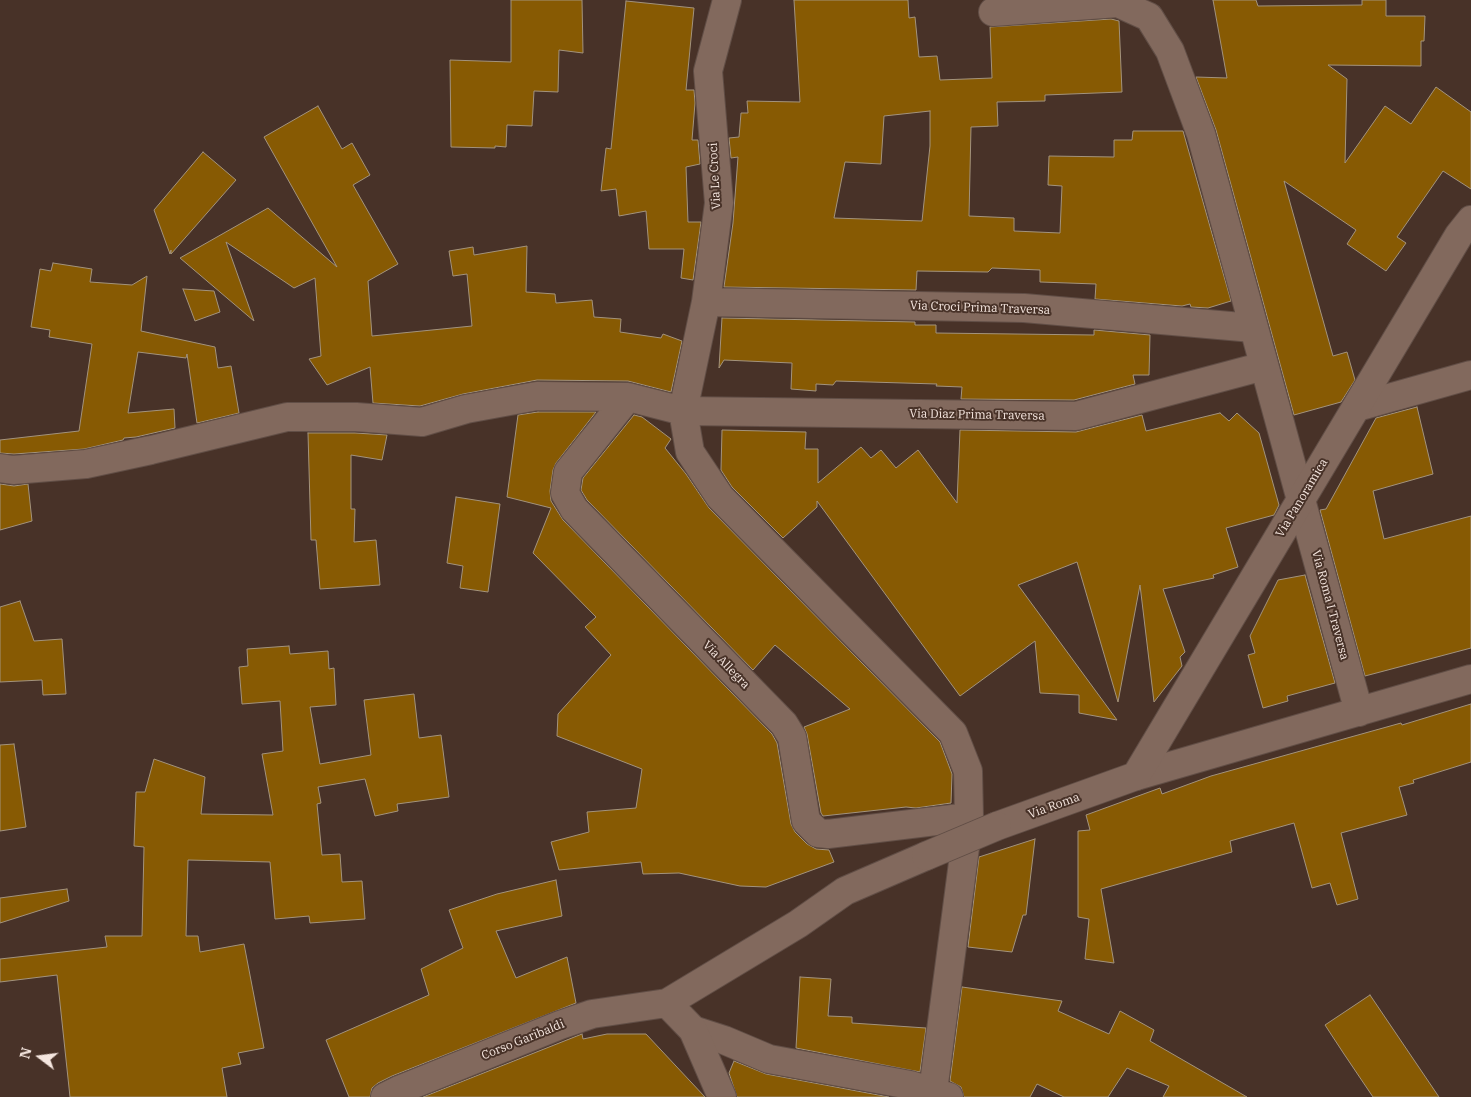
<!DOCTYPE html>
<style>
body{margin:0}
#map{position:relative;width:1471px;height:1097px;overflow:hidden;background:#483228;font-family:"IBM Plex Serif",serif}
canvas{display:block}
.north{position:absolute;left:15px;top:1032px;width:50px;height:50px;-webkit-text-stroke:4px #483228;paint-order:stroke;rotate:285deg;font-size:14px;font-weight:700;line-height:20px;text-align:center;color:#f5e6df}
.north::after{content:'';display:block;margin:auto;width:18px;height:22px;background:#f5e6df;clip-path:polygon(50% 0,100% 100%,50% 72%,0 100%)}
</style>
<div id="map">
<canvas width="1471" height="1097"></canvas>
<div class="north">N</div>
</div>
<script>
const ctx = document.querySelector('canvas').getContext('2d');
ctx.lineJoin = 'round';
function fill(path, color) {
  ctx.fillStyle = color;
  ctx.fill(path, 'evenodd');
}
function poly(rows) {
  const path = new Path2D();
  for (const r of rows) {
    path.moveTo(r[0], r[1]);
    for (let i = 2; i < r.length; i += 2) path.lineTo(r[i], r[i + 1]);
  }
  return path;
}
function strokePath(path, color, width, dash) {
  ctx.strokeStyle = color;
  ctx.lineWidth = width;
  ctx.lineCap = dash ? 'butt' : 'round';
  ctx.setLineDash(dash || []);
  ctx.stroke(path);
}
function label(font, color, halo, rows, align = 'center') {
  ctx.font = font + ' "IBM Plex Serif",serif';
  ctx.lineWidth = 4;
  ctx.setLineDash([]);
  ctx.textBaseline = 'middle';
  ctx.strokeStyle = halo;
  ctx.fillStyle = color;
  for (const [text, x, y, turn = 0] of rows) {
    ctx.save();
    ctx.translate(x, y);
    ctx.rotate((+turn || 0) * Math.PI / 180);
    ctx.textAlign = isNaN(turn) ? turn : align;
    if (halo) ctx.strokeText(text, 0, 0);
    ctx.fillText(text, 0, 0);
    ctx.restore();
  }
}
const building = poly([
 [511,0,582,0,583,53,559,50,558,92,534,91,532,126,507,125,506,147,495,146,495,148,451,147,450,60,511,62,511,0],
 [794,0,908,0,909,18,915,17,919,57,937,56,940,80,992,78,990,27,1111,19,1119,21,1122,92,1045,95,1045,101,997,102,998,126,971,127,969,216,1014,218,1014,231,1060,233,1062,186,1048,185,1049,156,1114,157,1114,140,1132,140,1133,131,1183,131,1231,301,1208,308,1191,307,1190,304,1182,306,1095,299,1096,284,1040,282,1040,270,992,268,988,272,917,271,916,290,724,287,733,223,738,157,731,158,729,138,739,137,741,113,748,113,747,101,800,102,794,0],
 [930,111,930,146,922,221,834,218,845,162,881,164,884,116,930,111],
 [1213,0,1256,0,1258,6,1362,5,1362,0,1386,0,1386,16,1425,16,1424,41,1421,41,1421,66,1328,65,1347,79,1345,163,1385,106,1411,124,1436,87,1471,112,1471,189,1443,171,1397,237,1406,243,1386,271,1347,244,1356,230,1284,181,1333,356,1347,352,1355,380,1341,402,1294,415,1216,130,1196,77,1227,78,1213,0],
 [626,1,694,8,686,90,694,90,695,103,692,140,698,140,700,164,686,167,688,222,701,222,693,280,681,278,684,249,649,249,646,211,619,216,616,189,601,191,606,148,611,149,626,1],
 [318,106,342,149,352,143,370,175,353,185,398,264,368,281,372,336,472,326,467,274,453,276,449,251,473,247,474,255,527,246,526,292,555,294,556,303,592,300,594,317,621,319,620,332,661,338,663,334,682,341,671,392,628,381,537,380,463,394,420,406,373,403,370,367,327,385,309,359,321,356,315,278,294,288,226,242,254,321,180,258,268,208,337,267,264,137,318,106],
 [203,152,236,180,171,254,171,250,170,254,154,210,203,152],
 [53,263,92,269,90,282,132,285,147,276,141,331,215,347,218,368,231,366,239,413,197,423,187,354,186,358,138,352,128,413,174,409,175,428,136,437,124,438,123,440,84,449,14,454,0,453,0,440,79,431,92,344,49,337,50,330,31,327,40,269,51,271,53,263],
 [183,289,214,291,220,312,195,321,183,289],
 [722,318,915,322,915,325,936,325,936,333,1094,335,1094,330,1150,335,1149,375,1133,375,1135,384,1074,400,961,399,962,387,936,386,937,384,836,381,833,385,816,384,816,391,791,389,792,363,724,360,719,368,722,318],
 [1417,407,1433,474,1373,491,1384,539,1471,516,1471,648,1365,676,1320,510,1326,509,1376,418,1417,407],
 [538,412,596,412,556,463,553,470,550,491,551,501,563,520,772,734,777,743,791,824,795,832,807,844,816,849,829,850,834,862,766,887,740,886,679,873,643,874,641,862,559,870,551,842,589,832,587,812,636,808,642,769,557,736,558,714,611,655,585,627,596,617,533,553,551,508,507,497,518,415,538,412],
 [1220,413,1229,421,1237,413,1259,433,1279,505,1274,515,1226,528,1238,567,1213,575,1214,578,1163,589,1185,652,1180,657,1182,666,1154,702,1140,585,1118,702,1077,562,1018,585,1117,720,1079,713,1079,695,1040,693,1035,641,960,696,817,501,817,507,783,538,732,487,721,470,722,430,806,432,805,449,818,449,818,483,861,447,871,458,881,450,896,468,918,450,957,503,960,430,1076,432,1142,415,1146,431,1220,413],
 [634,415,642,417,671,439,665,448,686,474,709,508,940,742,952,774,951,803,916,808,906,807,823,816,821,813,807,734,804,727,850,709,775,645,753,670,587,500,581,490,583,478,634,415],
 [308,433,355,433,387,435,382,460,351,455,351,509,355,509,354,542,376,540,380,585,320,589,316,540,311,540,308,433],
 [0,484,14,486,28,484,32,521,0,530,0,484],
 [456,497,500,504,488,592,460,588,463,566,447,563,456,497],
 [1305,575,1335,683,1287,696,1288,701,1263,708,1248,655,1255,653,1250,636,1278,580,1305,575],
 [20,601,34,641,62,639,66,694,43,695,42,680,0,682,0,607,20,601],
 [289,646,290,654,328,651,329,669,334,668,336,705,310,707,320,764,371,755,364,700,414,694,419,738,441,735,449,797,397,804,398,811,375,816,365,779,318,787,321,803,317,804,322,855,340,854,342,882,362,881,365,919,310,923,309,916,275,919,270,862,188,860,186,936,198,936,200,952,244,944,264,1048,238,1053,241,1064,222,1068,227,1097,70,1097,57,975,0,982,0,959,107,947,105,936,142,936,144,847,134,846,136,792,145,792,154,759,205,777,201,814,273,815,262,754,283,751,280,701,242,704,239,667,248,666,247,649,289,646],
 [1471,704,1471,762,1413,780,1414,783,1399,787,1407,815,1341,833,1358,899,1337,905,1330,883,1312,888,1294,823,1230,841,1232,852,1101,889,1114,963,1085,959,1089,919,1078,917,1078,831,1090,830,1086,815,1160,788,1162,794,1211,776,1401,723,1402,725,1471,704],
 [14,744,26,827,0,831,0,745,14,744],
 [1035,839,1026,915,1023,915,1012,952,968,947,979,857,1035,839],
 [556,880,562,916,496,931,516,978,567,957,576,1003,392,1076,378,1083,372,1088,370,1097,349,1097,326,1040,429,995,421,969,463,948,449,910,497,894,556,880],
 [67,889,69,901,0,923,0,898,67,889],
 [800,977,831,979,828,1016,852,1017,852,1023,926,1028,920,1072,796,1048,800,977],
 [962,987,1062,1001,1058,1011,1109,1034,1120,1011,1154,1030,1150,1041,1247,1097,1163,1097,1169,1086,1127,1068,1108,1097,1064,1097,1037,1084,1030,1097,964,1097,961,1087,950,1081,962,987],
 [1370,995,1439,1097,1373,1097,1344,1054,1325,1025,1370,995],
 [582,1034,583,1039,607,1034,646,1034,705,1097,423,1097,582,1034],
 [734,1061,766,1074,889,1097,737,1097,729,1073,734,1061]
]);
fill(building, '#875a03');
strokePath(building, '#a3937d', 1);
const minor = poly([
 [727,0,708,71,719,203,706,302,683,411,690,452,720,497,953,733,968,771,969,817,933,1091],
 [993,12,1118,3,1149,17,1170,51,1201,134,1359,712],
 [706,302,1024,308,1253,328],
 [628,397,568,472,565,493,574,509,784,724,792,737,806,821,818,833,828,834,969,817],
 [1357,407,1471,375],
 [0,468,13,470,86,464,151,450,287,417,356,417,422,422,466,409,537,396,628,397,683,411,1076,416,1264,366],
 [1136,776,1471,679],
 [693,1030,724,1040,769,1059,910,1085,949,1097]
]);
const tertiary = poly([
 [997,826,1136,776,1459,235,1471,220],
 [667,1003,693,1030,722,1097],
 [385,1097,399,1090,560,1025,592,1014,667,1003,798,924,845,891,926,856]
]);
strokePath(minor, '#614e46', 30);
strokePath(tertiary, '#614e46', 30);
strokePath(minor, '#82695d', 28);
strokePath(tertiary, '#82695d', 28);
const tertiaryBridge = poly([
 [926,856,997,826]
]);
strokePath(tertiaryBridge, '#614e46', 30, []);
strokePath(tertiaryBridge, '#82695d', 28);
label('12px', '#f5e6df', '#483228', [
 ["Via Le Croci",715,176,-93],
 ["Via Croci Prima Traversa",980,308,2],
 ["Via Diaz Prima Traversa",977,415,1],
 ["Via Panoramica",1302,498,-59],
 ["Via Roma I Traversa",1330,605,75],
 ["Via Allegra",726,665,46],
 ["Via Roma",1054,806,-20],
 ["Corso Garibaldi",523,1040,-22]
]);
</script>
